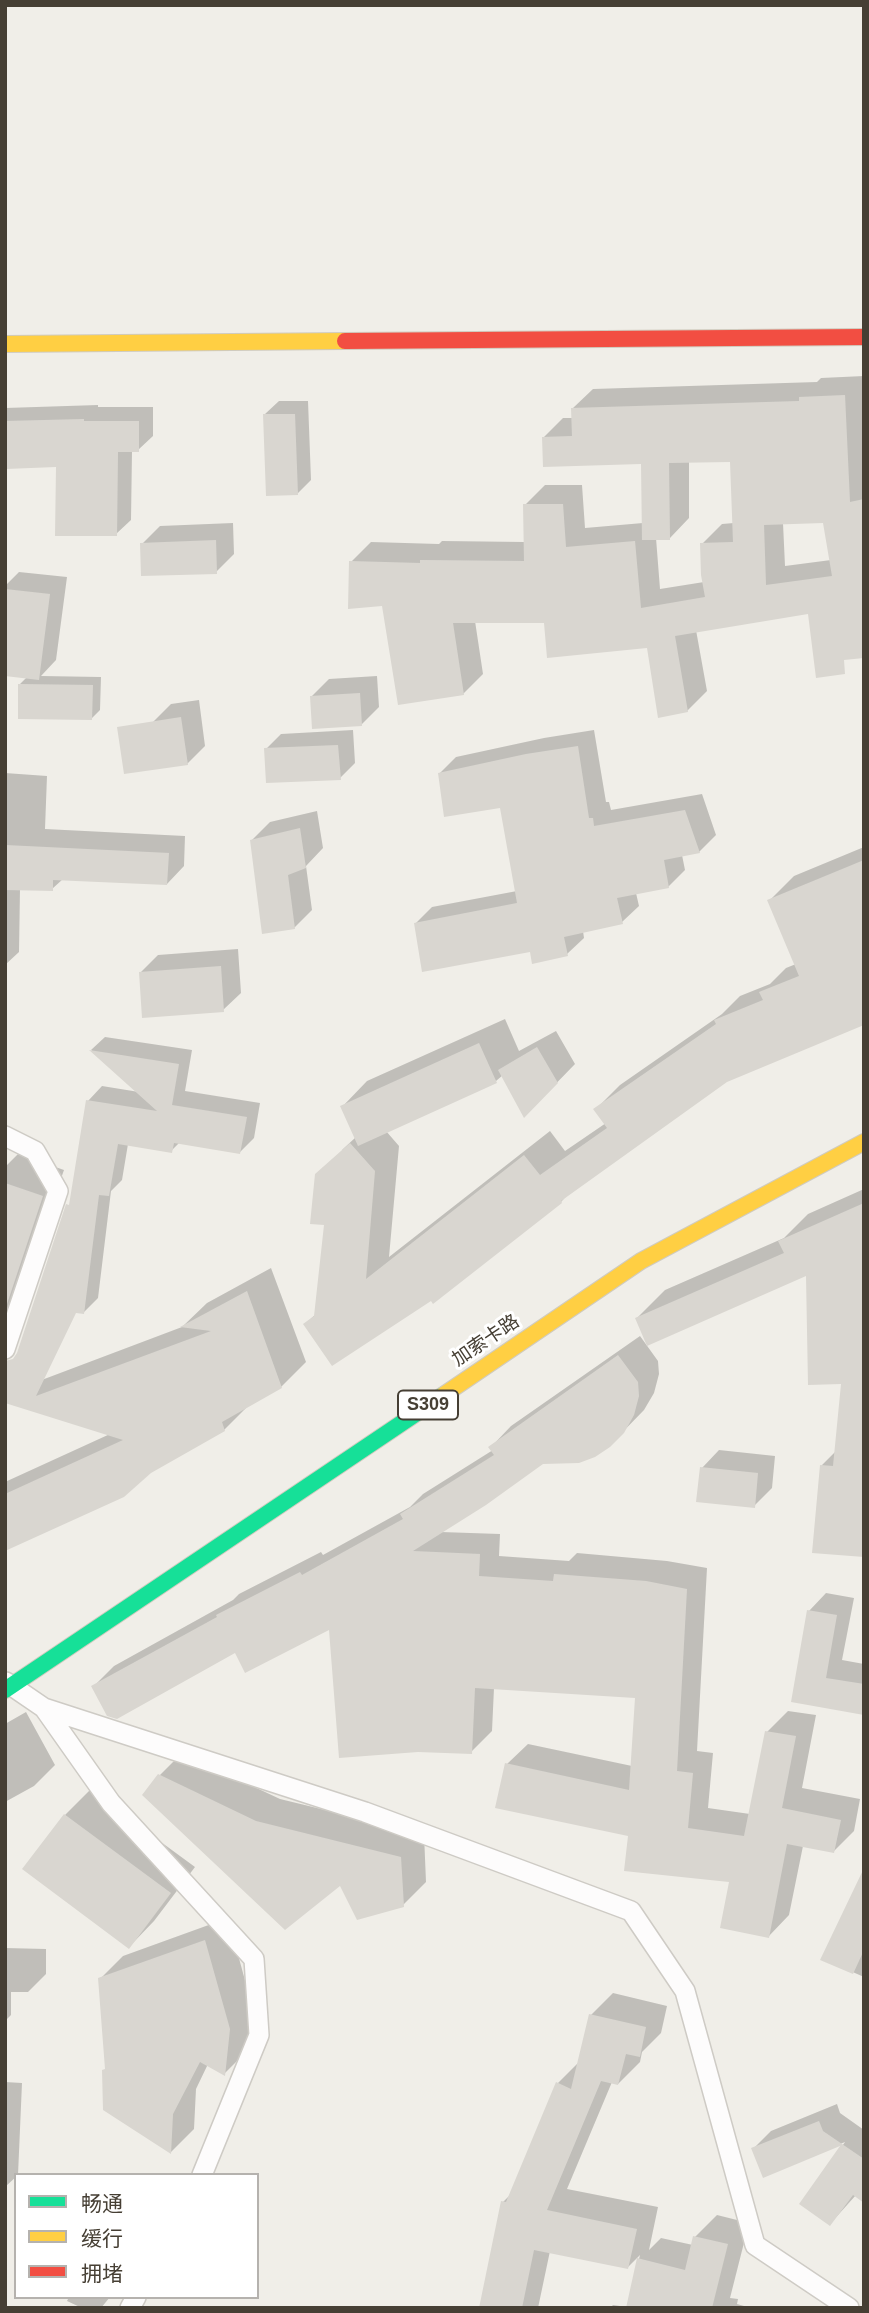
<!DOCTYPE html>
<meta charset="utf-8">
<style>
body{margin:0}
#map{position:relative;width:869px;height:2313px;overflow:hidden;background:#f0eee8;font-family:Helvetica,"Noto Sans SC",sans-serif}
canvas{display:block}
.frame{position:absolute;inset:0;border:7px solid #463f34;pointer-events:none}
.legend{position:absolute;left:14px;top:2173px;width:245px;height:126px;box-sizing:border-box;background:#fff;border:2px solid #b5b2ae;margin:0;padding:9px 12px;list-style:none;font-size:21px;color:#463f34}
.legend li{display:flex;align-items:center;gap:14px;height:35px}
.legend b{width:35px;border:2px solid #b5b2ae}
</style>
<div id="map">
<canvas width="869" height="2313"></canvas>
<div class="frame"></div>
<ul class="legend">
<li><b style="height:9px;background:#16e098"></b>畅通</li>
<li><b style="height:9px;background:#ffcf43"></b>缓行</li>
<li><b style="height:9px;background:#f24e42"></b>拥堵</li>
</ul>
</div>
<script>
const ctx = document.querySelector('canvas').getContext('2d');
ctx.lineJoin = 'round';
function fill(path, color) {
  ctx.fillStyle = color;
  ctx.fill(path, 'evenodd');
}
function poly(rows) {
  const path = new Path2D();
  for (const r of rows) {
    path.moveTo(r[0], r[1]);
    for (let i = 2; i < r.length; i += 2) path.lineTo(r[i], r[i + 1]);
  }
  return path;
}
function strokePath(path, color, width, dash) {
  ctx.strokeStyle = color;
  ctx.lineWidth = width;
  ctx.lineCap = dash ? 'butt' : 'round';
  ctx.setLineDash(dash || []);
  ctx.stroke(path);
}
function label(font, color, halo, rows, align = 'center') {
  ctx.font = font + ' Helvetica,"Noto Sans SC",sans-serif';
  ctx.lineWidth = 6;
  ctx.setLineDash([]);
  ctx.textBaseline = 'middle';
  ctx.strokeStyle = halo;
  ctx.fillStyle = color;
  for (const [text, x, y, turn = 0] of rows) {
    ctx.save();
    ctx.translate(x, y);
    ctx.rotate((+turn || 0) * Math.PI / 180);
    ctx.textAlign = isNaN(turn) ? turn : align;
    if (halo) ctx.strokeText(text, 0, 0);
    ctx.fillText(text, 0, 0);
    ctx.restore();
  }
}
fill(poly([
 [864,376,864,603,696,630,707,691,687,711,648,646,546,621,475,621,483,674,463,694,383,604,351,562,371,542,439,544,442,541,525,542,525,505,545,485,582,485,585,528,643,523,642,463,543,438,563,418,573,418,573,408,593,389,817,382,821,378],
 [732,460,734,523,722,524,702,544,704,582,660,589,656,538,670,538,689,518,689,461],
 [824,522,831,560,785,566,783,523],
 [279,401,308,401,311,480,297,494,265,414],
 [98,405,98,407,153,407,153,436,138,450,132,451,131,520,116,534,58,466,5,468,5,408],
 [233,523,234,554,216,572,142,544,160,526],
 [19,572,67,577,56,660,41,676,101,677,100,710,91,719,20,684,27,677,5,674,5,586],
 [377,676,379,707,361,725,312,696,329,679],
 [199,700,205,746,187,764,153,722,171,704],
 [353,730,355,763,340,778,266,749,281,734],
 [594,730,606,802,609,802,611,810,702,794,716,835,699,852,682,855,685,870,668,887,636,893,639,906,622,922,583,931,584,938,567,954,531,950,415,924,432,907,517,891,502,806,439,774,456,757,544,738],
 [5,773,47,776,45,829,185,836,184,866,167,884,63,879,52,889,20,889,19,952,5,965],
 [317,811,323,848,306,866,312,910,294,928,252,840,270,822],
 [864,847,864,1023,726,1081,570,1192,561,1202,431,1299,305,1324,317,1313,342,1150,356,1137,342,1107,367,1081,505,1019,519,1051,556,1031,575,1064,542,1098,503,1075,496,1081,386,1131,399,1146,389,1257,550,1131,565,1151,606,1123,596,1109,620,1085,722,1014,740,996,770,984,786,968,796,964,769,901,794,876],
 [238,949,241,993,223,1010,140,973,158,955],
 [105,1037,192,1050,185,1091,260,1103,254,1138,240,1152,180,1142,171,1151,128,1144,122,1180,111,1191,98,1298,84,1312,88,1101,102,1086,139,1092,91,1050],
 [18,1154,64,1170,5,1336,5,1167],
 [864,1189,864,1282,808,1273,637,1318,665,1290,784,1238,808,1214],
 [271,1268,306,1362,281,1387,249,1405,224,1430,5,1549,5,1482,110,1434,15,1404,39,1381,182,1327,207,1303],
 [640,1336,658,1361,659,1374,654,1393,644,1410,609,1446,543,1462,441,1532,500,1534,499,1556,569,1561,577,1553,667,1561,707,1568,697,1751,713,1753,708,1808,750,1814,767,1732,788,1711,816,1715,802,1788,860,1799,854,1831,833,1852,803,1846,789,1915,769,1936,731,1880,630,1835,507,1764,528,1744,632,1766,637,1696,494,1688,492,1731,471,1752,331,1627,93,1687,114,1666,233,1600,239,1594,321,1552,323,1555,410,1507,423,1494,493,1450,491,1447,511,1426],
 [719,1450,775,1456,772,1488,754,1506,702,1468],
 [836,1451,864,1555,821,1466],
 [826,1593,854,1598,842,1660,864,1664,864,1713,793,1700,809,1611],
 [26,1712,55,1765,34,1786,5,1802,5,1724],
 [182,1753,280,1799,424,1834,426,1882,403,1905,340,1883,159,1776],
 [90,1790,195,1867,154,1921,129,1947,65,1815],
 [864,1872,864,1977,823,1959],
 [228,1918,252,2006,247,2051,224,2074,208,2064,196,2089,194,2129,171,2152,107,2068,100,1979,123,1956],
 [5,1948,46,1949,46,1974,28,1992,11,1992,11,2015,5,2021],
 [613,1993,667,2006,661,2033,642,2052,640,2062,618,2084,612,2082,567,2189,658,2207,649,2250,661,2238,693,2245,695,2237,717,2215,749,2223,730,2298,738,2299,737,2304,751,2308,610,2308,613,2305,627,2307,640,2255,628,2267,550,2251,538,2308,481,2308,503,2202,512,2193,558,2083,580,2061,591,2015],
 [5,2082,22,2083,18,2175,5,2187],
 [837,2104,840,2113,864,2130,864,2201,856,2195,830,2224,801,2204,845,2142,764,2176,753,2149,771,2131],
 [69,2297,110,2297,101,2308,82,2308,67,2301]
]), '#0003');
fill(poly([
 [845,395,850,502,864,499,864,658,844,660,845,674,816,678,808,614,675,636,688,712,658,718,647,648,547,658,544,623,453,623,464,695,398,705,382,606,348,609,349,561,420,563,420,560,524,561,523,504,563,504,566,547,635,541,641,608,705,597,701,575,700,543,733,542,730,462,669,463,670,540,642,540,641,464,543,467,542,437,572,436,571,408,799,401,799,397],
 [823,523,832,576,766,585,764,525],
 [263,414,295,414,298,495,266,496],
 [84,419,84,421,139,421,139,452,118,452,117,536,55,536,56,467,6,469,5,421],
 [216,540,217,574,141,576,140,543],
 [5,589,50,594,39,680,5,676],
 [18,684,93,685,92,720,18,719],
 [360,693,362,726,312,729,310,696],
 [181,717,188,765,124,774,117,727],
 [338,745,341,780,266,783,264,748],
 [578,746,589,818,593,818,594,826,685,810,700,853,664,860,669,888,617,898,623,924,564,937,568,956,532,964,530,952,422,972,414,923,517,903,500,808,444,817,438,773,526,754],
 [300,828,306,868,288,875,295,929,262,934,250,840],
 [5,845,169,853,167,885,53,880,53,891,5,890],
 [864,860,864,1025,727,1082,561,1201,562,1203,433,1304,431,1301,332,1366,303,1324,314,1316,324,1225,310,1224,315,1174,350,1143,375,1171,366,1279,524,1155,540,1175,607,1128,593,1109,716,1024,714,1020,763,1000,759,992,799,976,767,900],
 [221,966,224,1012,142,1018,139,972],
 [479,1043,497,1083,358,1146,340,1106],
 [537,1047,558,1083,524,1118,498,1070],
 [89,1050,179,1064,172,1105,247,1117,240,1154,174,1143,172,1153,118,1144,109,1196,99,1195,84,1314,76,1313,36,1396,211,1331,180,1327,247,1291,282,1388,222,1422,225,1431,151,1473,124,1497,5,1551,5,1494,123,1440,5,1403,5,1361,13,1359,17,1353,66,1204,69,1205,86,1100,157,1111],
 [5,1183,43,1196,5,1310],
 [864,1203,864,1557,812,1553,820,1465,833,1466,841,1384,808,1385,806,1276,647,1346,635,1318,784,1253,778,1241],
 [618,1355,638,1382,639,1396,634,1415,624,1433,610,1447,595,1457,579,1463,543,1464,486,1505,413,1551,480,1554,479,1576,553,1581,554,1574,646,1581,687,1589,677,1771,693,1773,688,1828,744,1836,765,1731,796,1736,782,1808,841,1820,834,1853,787,1844,769,1938,720,1928,729,1882,624,1871,628,1836,495,1808,505,1763,629,1790,635,1698,475,1688,472,1754,418,1752,339,1758,329,1630,245,1673,235,1653,117,1719,107,1716,91,1686,217,1617,216,1615,300,1572,302,1575,403,1519,400,1514,494,1455,488,1447],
 [700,1467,758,1473,755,1508,696,1502],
 [807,1610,837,1615,826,1678,864,1684,864,1715,791,1702],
 [158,1774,256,1821,401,1857,404,1907,357,1920,340,1886,285,1930,142,1795],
 [64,1814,171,1893,129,1949,22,1869],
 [864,1868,864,1950,853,1974,820,1960],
 [205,1940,230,2029,225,2076,200,2062,173,2114,171,2154,103,2110,102,2070,105,2069,98,1978],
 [589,2014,646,2027,640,2057,626,2054,618,2085,601,2081,547,2210,637,2229,628,2269,534,2250,522,2308,479,2308,501,2201,506,2202,556,2082,571,2089],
 [819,2121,823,2131,864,2159,864,2203,853,2195,830,2226,799,2204,840,2146,763,2178,751,2148],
 [693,2236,728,2244,712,2308,626,2308,637,2258,685,2270]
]), '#d9d6d0');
const lane = poly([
 [5,1136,35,1151,58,1191,5,1349],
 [6,1682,44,1708,365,1812,631,1911,685,1991,755,2245,849,2308],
 [44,1708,111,1803,254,1959,259,2035,202,2175],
 [130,2308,136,2297]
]);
const fast = poly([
 [5,1690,442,1396]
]);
const slow = poly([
 [5,344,345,341],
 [442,1396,641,1261,864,1142]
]);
const jam = poly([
 [345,341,864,337]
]);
strokePath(lane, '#cecbc5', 22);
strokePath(fast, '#d0cbbe', 18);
strokePath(slow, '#d0cbbe', 18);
strokePath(jam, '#d0cbbe', 18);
strokePath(lane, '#fdfcfc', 19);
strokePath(fast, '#16e098', 16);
strokePath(slow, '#ffcf43', 16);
strokePath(jam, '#f24e42', 16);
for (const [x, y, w] of [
 [428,1405,60]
]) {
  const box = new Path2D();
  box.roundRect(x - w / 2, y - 14.5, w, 29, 5);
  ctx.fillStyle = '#fff';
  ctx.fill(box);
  strokePath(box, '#463f34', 2);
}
label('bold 18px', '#463f34', null, [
 ["S309",428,1405]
]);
label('19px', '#463f34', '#fff', [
 ["加索卡路",486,1341,-34]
]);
</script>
